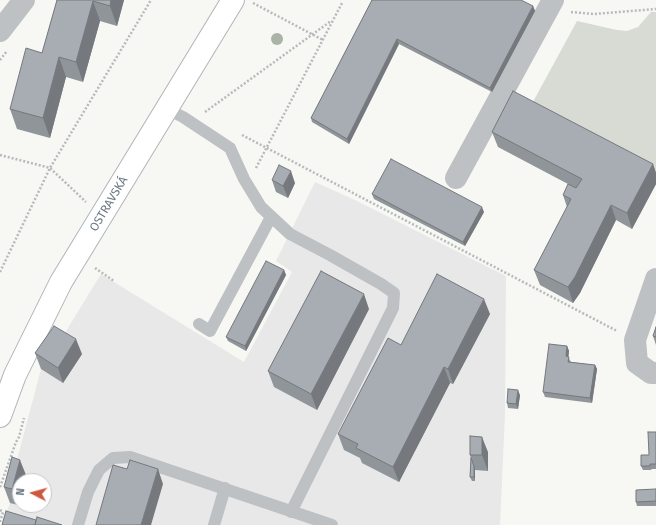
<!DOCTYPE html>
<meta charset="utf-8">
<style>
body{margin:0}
#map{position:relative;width:656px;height:525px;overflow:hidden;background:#f7f7f4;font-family:"Fira Sans",sans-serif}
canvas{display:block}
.north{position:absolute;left:12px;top:473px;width:40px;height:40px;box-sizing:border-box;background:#fff;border:1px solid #c3c9cd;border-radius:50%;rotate:276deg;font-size:11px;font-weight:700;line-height:16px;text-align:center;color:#6a7882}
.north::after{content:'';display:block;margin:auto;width:14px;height:18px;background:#ce583d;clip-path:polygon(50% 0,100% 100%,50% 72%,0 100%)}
</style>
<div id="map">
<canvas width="656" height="525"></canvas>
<div class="north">N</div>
</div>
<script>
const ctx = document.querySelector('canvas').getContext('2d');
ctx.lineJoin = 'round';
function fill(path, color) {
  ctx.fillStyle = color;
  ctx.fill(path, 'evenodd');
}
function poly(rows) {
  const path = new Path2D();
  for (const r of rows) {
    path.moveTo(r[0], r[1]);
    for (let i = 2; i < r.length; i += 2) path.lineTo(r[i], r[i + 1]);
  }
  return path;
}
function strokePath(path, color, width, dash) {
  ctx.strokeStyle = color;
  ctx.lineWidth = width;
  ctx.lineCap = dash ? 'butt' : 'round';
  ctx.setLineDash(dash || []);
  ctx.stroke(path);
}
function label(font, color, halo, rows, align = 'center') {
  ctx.font = font + ' "Fira Sans",sans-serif';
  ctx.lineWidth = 4;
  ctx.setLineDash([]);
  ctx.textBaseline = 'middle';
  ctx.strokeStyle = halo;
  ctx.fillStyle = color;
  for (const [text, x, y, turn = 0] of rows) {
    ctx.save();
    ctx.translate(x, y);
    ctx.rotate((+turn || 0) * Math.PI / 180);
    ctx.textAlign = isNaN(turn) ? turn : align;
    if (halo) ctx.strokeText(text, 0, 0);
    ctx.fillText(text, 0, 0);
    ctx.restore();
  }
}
fill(poly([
 [315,182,357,201,506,276,505,414,500,525,5,525,7,516,7,511,10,503,20,497,20,505,44,505,44,481,24,481,14,471,41,369,60,341,101,274,244,362,292,272,276,261]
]), '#e8e8e8');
fill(poly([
 [651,12,656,12,656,178,528,111,577,21,617,30,627,31,638,27]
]), '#d7dbd4');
const secondary = poly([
 [0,416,15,375,61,282,233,0]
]);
strokePath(secondary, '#afb5b9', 24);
strokePath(poly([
 [253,3,323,40],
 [571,12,594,14,656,9],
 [0,60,7,51],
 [205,112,331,21],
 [242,135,617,331],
 [0,155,50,168,86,202],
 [256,168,342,3],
 [95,268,114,281],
 [0,272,50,168,151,0],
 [0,487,16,442,19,437,24,418],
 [0,510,3,512,0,522]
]), '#b7babc', 2.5, [2, 2]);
strokePath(poly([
 [167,109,183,117,230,148,244,179,261,207,290,234,330,255,381,284,394,293,393,308,291,512],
 [199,324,210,331,271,217],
 [78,525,88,492,99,470,113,458,130,457,332,525],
 [214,525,225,488]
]), '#bdc1c4', 12);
strokePath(poly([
 [0,31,24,0],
 [456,178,553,0],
 [656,279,635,340,637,363,651,373,656,373]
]), '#bdc1c4', 22);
strokePath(secondary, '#fff', 22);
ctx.fillStyle = '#abb2a7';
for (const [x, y] of [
 [277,39]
]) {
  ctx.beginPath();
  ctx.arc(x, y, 6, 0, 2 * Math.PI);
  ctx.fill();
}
fill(poly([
 [57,0,124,0,117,26,100,21,83,82,66,77,50,138,17,129,10,109,42,53],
 [372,0,533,6,535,11,492,92,399,44,349,144,312,122,311,118],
 [492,132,653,164,656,173,656,184,632,229,616,220,580,293,573,303,540,285,534,270,567,207,563,195,568,184,498,147],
 [272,180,295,183,288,198,276,192],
 [372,194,484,212,465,246,374,199],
 [284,270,286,275,246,351,228,341,226,337],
 [369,309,317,410,274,387,268,371],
 [490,314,453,384,450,383,399,482,362,463,360,458,344,450,338,434,401,345],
 [656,327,656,345,653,336],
 [567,346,569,351,568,357,571,362,595,365,597,369,592,403,545,397,543,392],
 [35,353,82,354,63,383,41,369],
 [520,395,518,409,508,408,507,403],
 [656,432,656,469,651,469,652,470,643,470,641,466,649,455],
 [488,452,488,471,475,470,475,481,472,481,470,477,471,458,470,455],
 [26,475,24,481,20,481,18,505,10,503,4,487],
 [656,489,656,506,637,506,636,502]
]), '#90959a');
fill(poly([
 [111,0,124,0,117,26,110,6],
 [93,1,100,21,83,82,76,62],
 [533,6,535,11,492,92,490,88],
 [397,39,399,44,349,144,347,139],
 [59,57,66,77,50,138,43,118],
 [653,164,656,173,656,184,632,229,627,213],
 [291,171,295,183,288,198,283,186],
 [611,205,616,220,580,293,573,303,568,287],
 [482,207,484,212,465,246,463,242],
 [284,270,286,275,246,351,245,346],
 [364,294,369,309,317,410,311,394],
 [484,299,490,314,453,384,448,369],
 [76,339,82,354,63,383,58,368],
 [567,346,569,351,568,361,566,356],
 [595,365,597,369,592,403,590,398],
 [444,367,450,383,399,482,393,467],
 [518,390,520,395,518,409,516,404],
 [482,437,488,452,488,471,482,455],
 [20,460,26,475,24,481,20,481,20,497,18,505,12,489],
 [474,466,475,470,475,481,474,477],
 [158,469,163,484,151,525,141,525]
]), '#75797d');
const building = poly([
 [57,0,111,0,110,6,93,1,76,62,59,57,43,118,10,109,26,48,42,53,57,0],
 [372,0,521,0,533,6,490,88,397,39,347,139,311,118,372,0],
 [513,91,653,164,627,213,611,205,575,277,568,287,534,270,571,199,563,195,568,184,576,188,582,179,492,132,513,91],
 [391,159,482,207,463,242,372,194,391,159],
 [279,165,291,171,283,186,272,180,279,165],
 [266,261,284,270,245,346,226,337,266,261],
 [321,271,364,294,311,394,268,371,321,271],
 [437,274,484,299,448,369,444,367,393,467,356,448,358,444,338,434,388,338,401,345,437,274],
 [54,326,76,339,58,368,35,353,54,326],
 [656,327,656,337,653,336,656,327],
 [549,344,567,346,566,356,569,357,568,362,595,365,590,398,543,392,549,344],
 [508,389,518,390,516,404,507,403,508,389],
 [648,432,656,432,656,464,650,464,650,466,641,466,641,455,649,455,648,432],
 [470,436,482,437,482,455,470,455,470,436],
 [12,457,20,460,12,489,4,487,12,457],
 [471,458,474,466,474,477,470,477,471,458],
 [130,460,158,469,141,525,96,525,113,465,127,469,130,460],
 [656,489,656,501,636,502,636,490,656,489],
 [6,511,36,520,35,525,2,525,6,511],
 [37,517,62,525,35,525,37,517]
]);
fill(building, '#a7adb3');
strokePath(building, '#75797d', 1);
label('12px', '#6a7882', '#fff', [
 ["OSTRAVSKÁ",109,204,-59]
]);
</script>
